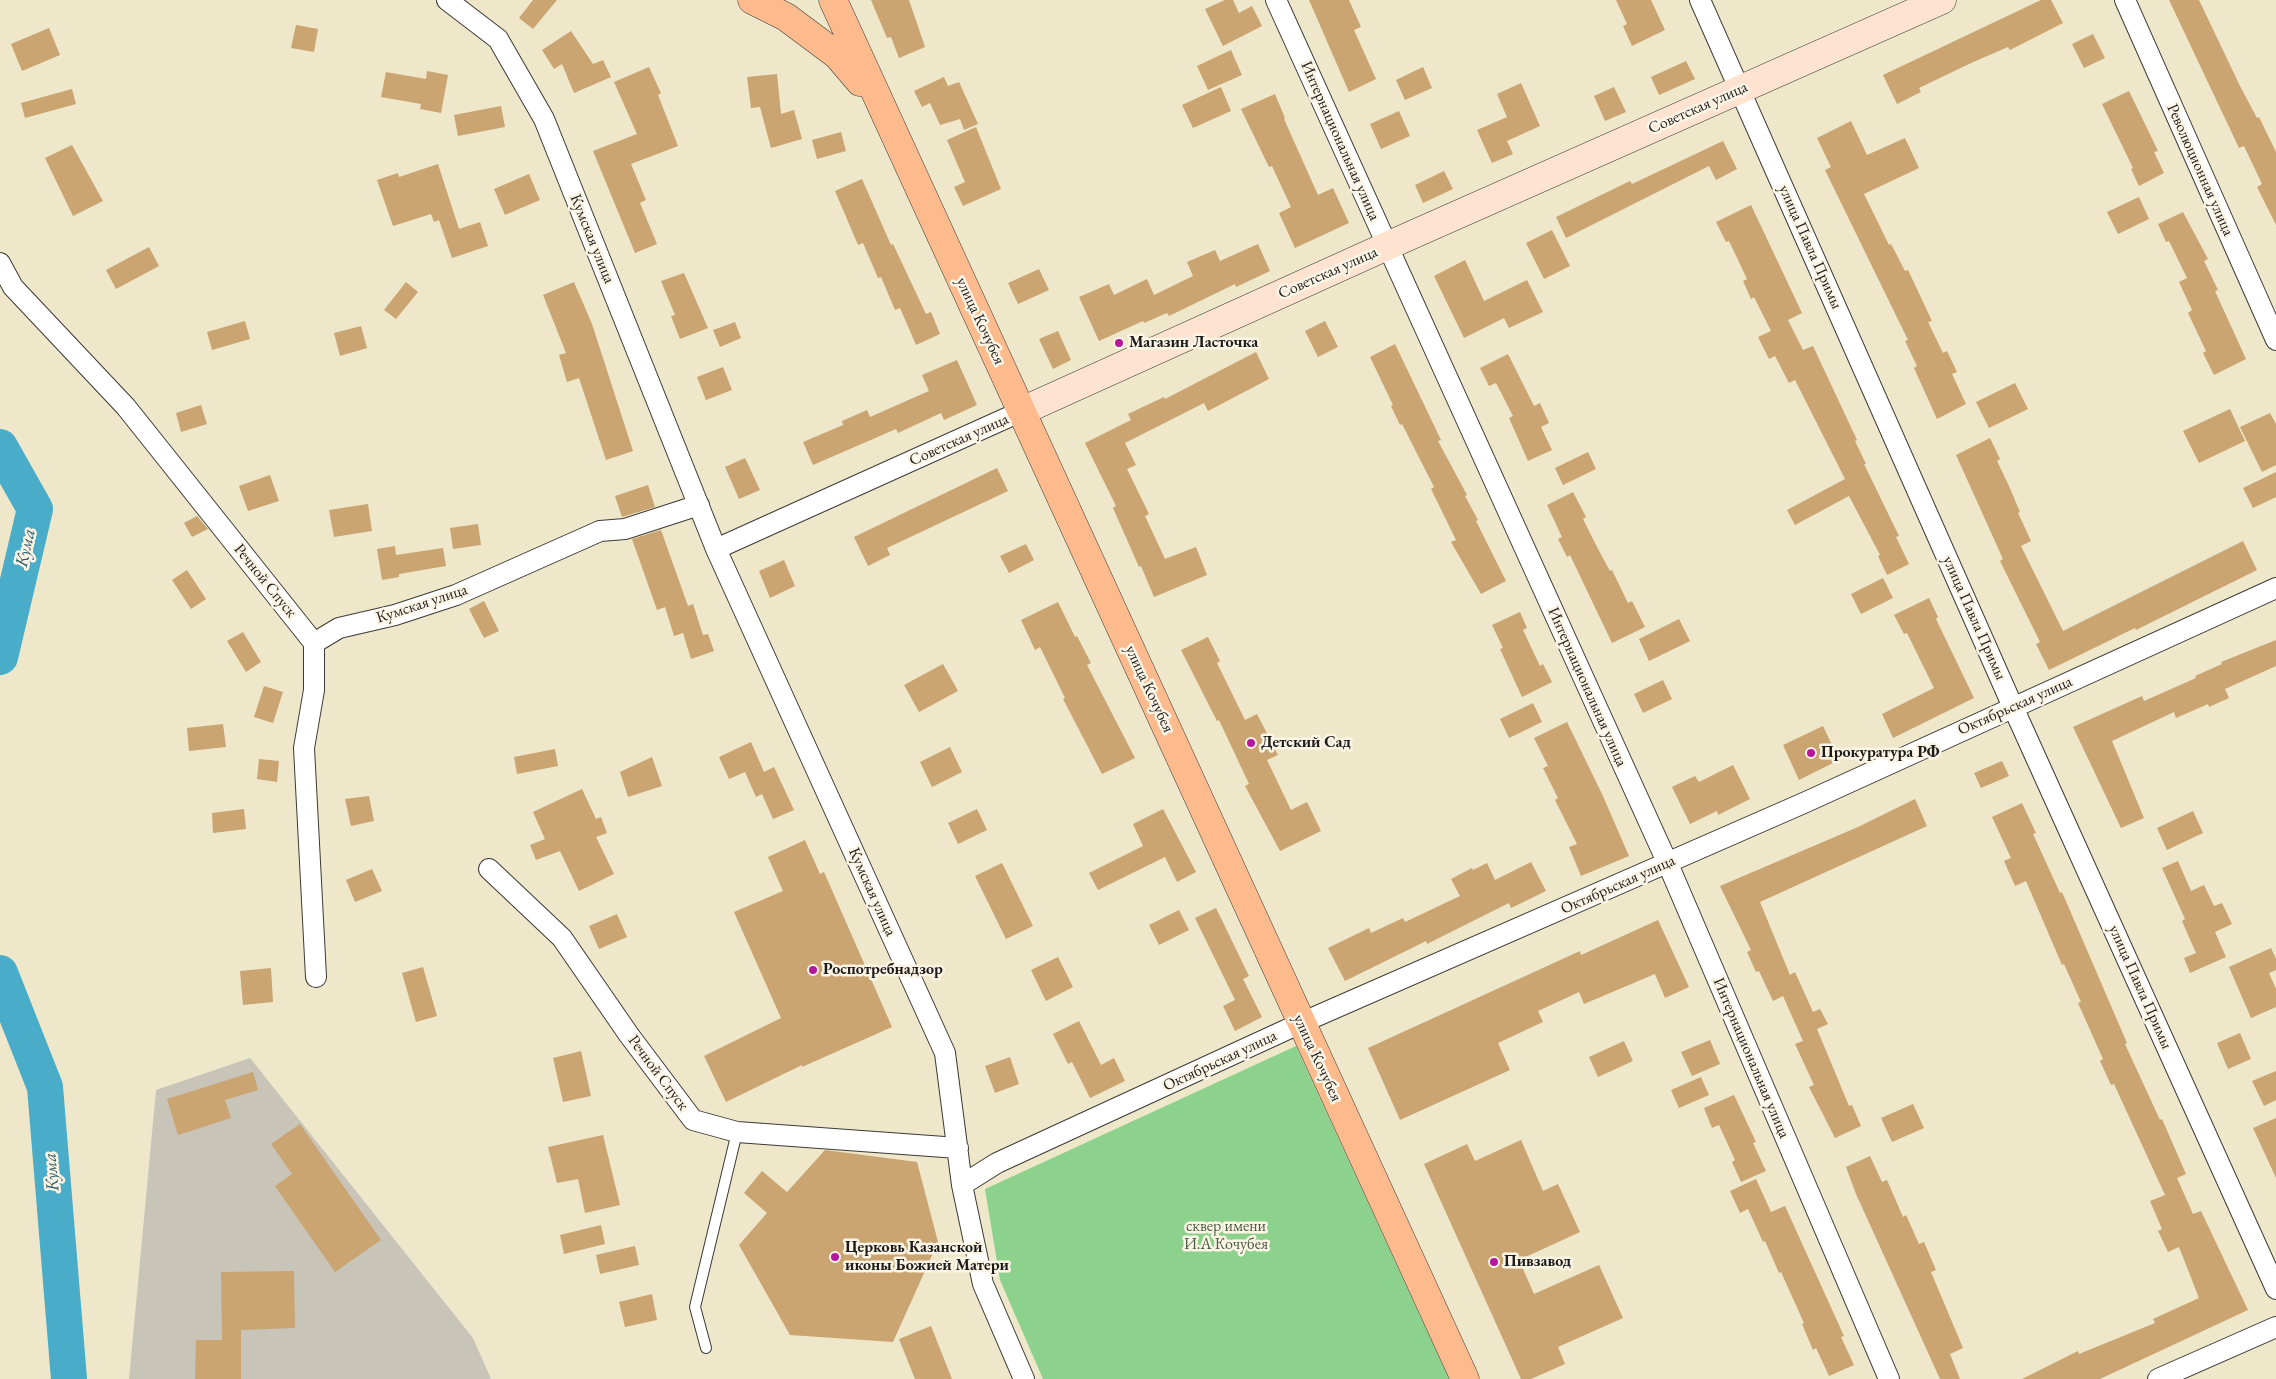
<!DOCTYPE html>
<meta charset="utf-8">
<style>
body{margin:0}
canvas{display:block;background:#eee7ca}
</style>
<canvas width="2276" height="1379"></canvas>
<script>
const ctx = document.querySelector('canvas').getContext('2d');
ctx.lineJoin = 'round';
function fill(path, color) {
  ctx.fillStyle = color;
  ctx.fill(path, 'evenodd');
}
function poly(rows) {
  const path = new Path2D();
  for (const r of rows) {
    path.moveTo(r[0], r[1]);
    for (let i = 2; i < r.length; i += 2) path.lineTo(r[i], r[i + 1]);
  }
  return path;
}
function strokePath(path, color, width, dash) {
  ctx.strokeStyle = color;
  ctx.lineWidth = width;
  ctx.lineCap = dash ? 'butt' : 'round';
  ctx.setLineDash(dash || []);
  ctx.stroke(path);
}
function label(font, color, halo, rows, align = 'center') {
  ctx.font = font + ' "EB Garamond",serif';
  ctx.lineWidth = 5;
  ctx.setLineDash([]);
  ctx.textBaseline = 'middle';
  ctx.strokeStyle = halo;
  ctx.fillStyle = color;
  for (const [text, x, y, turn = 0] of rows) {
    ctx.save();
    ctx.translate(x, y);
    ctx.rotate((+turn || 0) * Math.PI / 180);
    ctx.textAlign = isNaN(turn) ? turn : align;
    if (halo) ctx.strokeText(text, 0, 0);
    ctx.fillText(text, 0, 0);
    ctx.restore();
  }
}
fill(poly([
 [250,1058,473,1338,491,1379,129,1379,156,1090]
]), '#c8c4b8');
fill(poly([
 [1296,1046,1449,1379,1043,1379,1000,1280,985,1189]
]), '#8dd28c');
strokePath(poly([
 [0,447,35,509,0,657],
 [0,973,45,1087,69,1379]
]), '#49acc8', 36);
fill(poly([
 [533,0,557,0,533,29,519,18],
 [871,0,909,0,925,47,899,58,891,37,887,38],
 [1225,0,1233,0,1239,13,1252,6,1262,26,1223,46,1205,9],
 [1309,0,1349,0,1361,27,1354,30,1376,79,1349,92],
 [1616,0,1651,0,1665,30,1632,46,1623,26,1627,24],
 [2041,0,2051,0,2063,23,2010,50,2008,47,1971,63,1919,88,1921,92,1897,104,1883,75],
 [2169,0,2199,0,2240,86,2257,118,2259,117,2276,152,2276,225,2257,187,2262,184,2244,146,2239,148],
 [296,25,318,29,314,52,291,48],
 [49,28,60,55,22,71,11,44],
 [571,31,593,64,603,60,611,77,574,93,562,64,554,69,542,50],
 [2093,34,2105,58,2084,68,2072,44],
 [1231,50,1242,75,1208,90,1197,66],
 [1686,61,1695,79,1659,95,1651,77],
 [649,67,661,93,658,95,678,146,631,164,646,200,640,203,657,244,635,253,593,151,637,134,614,82],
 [1423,67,1432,88,1405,100,1396,80],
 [427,71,448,75,441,113,420,109,421,104,381,97,386,72,426,79],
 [777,74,781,114,794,110,802,139,771,148,760,107,751,108,747,77],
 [944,77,948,86,959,82,978,124,964,130,960,119,940,125,930,103,922,107,914,91],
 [1521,83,1540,126,1507,141,1513,154,1492,163,1477,130,1507,117,1497,94],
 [1221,87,1231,111,1193,128,1182,105],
 [1614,87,1626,112,1605,121,1594,96],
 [72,89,76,104,25,118,21,103],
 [2129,91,2158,151,2154,152,2164,173,2139,186,2131,169,2133,168,2102,104],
 [1275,94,1285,118,1284,119,1318,195,1333,188,1349,223,1295,248,1279,213,1291,207,1272,166,1269,167,1241,109],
 [501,106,505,127,458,136,454,115],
 [1399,111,1410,136,1381,149,1370,124],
 [1851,121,1867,155,1905,138,1919,168,1864,194,1889,245,1891,244,1905,271,1908,270,1932,321,1928,322,1943,353,1947,351,1957,372,1952,374,1966,404,1937,419,1914,368,1917,366,1905,341,1908,340,1825,170,1831,167,1817,138],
 [976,127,1001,189,963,206,954,187,965,182,947,140],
 [841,132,846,151,817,159,812,140],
 [1723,141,1737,169,1716,180,1709,166,1566,238,1556,217,1630,181,1632,184],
 [72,145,103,201,73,216,45,158],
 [438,164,459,229,480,222,488,246,452,258,439,220,434,222,431,214,393,226,377,180,398,173,399,177],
 [1444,171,1453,189,1423,203,1415,185],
 [529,174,540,200,505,215,494,189],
 [862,179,891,245,893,244,926,314,931,312,940,334,916,345,900,308,895,310,881,277,878,278,863,243,858,245,835,191],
 [2139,197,2149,219,2118,234,2107,212],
 [1751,205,1802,313,1788,320,1803,350,1813,346,1857,440,1855,441,1866,464,1864,464,1899,536,1896,537,1909,564,1887,575,1878,556,1880,555,1849,496,1795,525,1787,510,1845,479,1795,380,1789,383,1775,356,1769,359,1758,337,1771,331,1754,297,1751,299,1743,281,1747,279,1729,241,1726,242,1716,222],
 [2183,212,2208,259,2204,261,2218,290,2215,291,2246,359,2214,375,2203,353,2206,351,2188,313,2192,310,2179,282,2187,278,2169,241,2166,242,2158,224],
 [1552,230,1570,266,1544,279,1526,243],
 [1258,244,1270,271,1236,287,1235,284,1169,316,1167,313,1144,323,1143,321,1099,341,1079,297,1109,284,1114,295,1147,279,1154,295,1193,276,1187,262,1215,250,1220,261],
 [149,247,159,266,116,289,106,270],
 [1465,260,1484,301,1527,280,1543,312,1509,328,1504,318,1464,338,1434,276],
 [1039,269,1049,290,1018,304,1008,283],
 [684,273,708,328,680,339,671,316,675,315,661,281],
 [406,282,418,292,396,319,384,310],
 [574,282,592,324,633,451,606,460,579,378,567,382,559,355,566,353,543,295],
 [245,321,250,339,212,350,207,332],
 [1325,321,1338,347,1318,357,1305,331],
 [735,322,741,338,720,347,713,330],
 [361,326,367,348,340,356,334,333],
 [1058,331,1071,360,1053,369,1039,339],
 [1395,344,1441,440,1438,441,1467,495,1465,496,1478,520,1476,521,1506,581,1481,594,1451,542,1456,540,1431,489,1434,487,1402,424,1400,425,1391,406,1393,405,1370,357],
 [1256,352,1269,379,1208,411,1204,403,1125,443,1136,465,1127,469,1149,514,1145,516,1165,559,1196,547,1207,575,1154,597,1141,566,1139,567,1113,508,1116,506,1085,443,1131,420,1128,414,1164,397,1165,399],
 [1508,354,1534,406,1540,403,1549,423,1541,427,1552,450,1528,461,1509,418,1513,416,1496,383,1489,386,1480,368],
 [957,360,977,405,944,420,941,413,898,433,896,429,813,465,803,442,843,425,842,421,867,410,870,417,929,391,922,375],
 [723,367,732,390,706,400,697,377],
 [2015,383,2028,409,1989,428,1976,402],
 [201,405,207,424,181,432,176,413],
 [2230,409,2245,441,2199,463,2183,431],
 [2270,413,2276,424,2276,465,2262,472,2240,427],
 [1990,438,2000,459,1997,461,2009,486,2020,512,2018,513,2031,541,2021,546,2063,631,2243,541,2257,570,2136,630,2135,628,2049,670,2036,644,2040,642,2000,561,2003,559,1956,455],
 [1588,452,1596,469,1563,485,1555,468],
 [745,458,760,490,739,499,725,467],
 [997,468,1008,491,887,548,890,555,868,566,854,537],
 [2276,472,2276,497,2253,508,2243,488],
 [270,475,279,501,248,511,239,486],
 [648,485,655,507,622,517,615,496],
 [1573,492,1586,517,1583,519,1597,547,1610,571,1612,570,1628,603,1632,601,1645,627,1612,643,1570,555,1567,557,1558,539,1562,537,1547,505],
 [368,504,372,531,334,537,329,510],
 [197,516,208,529,192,537,184,523],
 [478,524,481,545,453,549,450,528],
 [661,530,688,606,693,604,703,635,708,634,714,651,691,659,683,633,674,636,665,607,657,610,632,539],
 [1026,544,1034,560,1009,573,1000,556],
 [395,546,396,555,443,548,446,566,399,574,399,577,382,580,377,549],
 [784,560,795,586,770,598,759,571],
 [187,570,206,599,191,609,172,580],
 [1883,578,1893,598,1861,614,1851,594],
 [1929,598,1938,617,1936,619,1974,698,1893,738,1882,714,1934,688,1907,633,1904,634,1894,615],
 [484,601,499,631,484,638,469,609],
 [1058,602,1075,637,1077,636,1091,663,1087,665,1135,758,1102,774,1063,699,1065,698,1040,647,1035,650,1021,620],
 [1520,612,1527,628,1523,630,1540,666,1543,664,1552,682,1522,697,1500,649,1503,648,1492,625],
 [1679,619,1690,641,1649,661,1639,639],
 [243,632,261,662,246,672,227,641],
 [1208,637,1220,661,1217,663,1245,720,1257,714,1278,755,1267,760,1291,810,1307,802,1321,831,1280,851,1245,786,1249,784,1219,720,1217,721,1181,650],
 [2276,640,2276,666,2225,689,2229,698,2209,707,2208,704,2176,718,2174,712,2112,741,2144,818,2121,828,2073,727,2142,696,2144,701,2196,678,2195,676,2222,664,2221,662],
 [943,664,958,691,919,712,904,685],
 [1663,680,1672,699,1643,713,1634,694],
 [264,686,283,692,273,723,254,717],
 [1533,703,1542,722,1509,738,1500,719],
 [1567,722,1602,794,1629,856,1581,876,1569,847,1577,844,1555,800,1558,798,1543,768,1548,766,1534,738],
 [223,724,226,747,189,751,187,728],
 [1823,726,1839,760,1799,780,1783,745],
 [751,742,764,772,774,767,794,810,773,819,762,794,756,797,745,772,729,779,719,757],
 [950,747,962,772,932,787,920,762],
 [555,749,558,766,517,774,514,757],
 [652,757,662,786,628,797,620,772],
 [259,759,279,761,277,782,257,779],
 [2002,761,2009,776,1981,788,1974,773],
 [1733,765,1750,799,1718,815,1717,811,1690,824,1672,787,1695,776,1699,782],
 [582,789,596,819,601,817,607,833,596,837,614,874,579,891,560,851,536,860,530,845,545,839,533,812],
 [369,796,374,821,351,826,345,799],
 [1915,799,1927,826,1760,902,1790,975,1795,972,1813,1012,1820,1009,1828,1024,1817,1029,1849,1106,1852,1105,1861,1126,1835,1138,1809,1087,1814,1085,1795,1044,1803,1041,1783,996,1773,1001,1759,971,1756,972,1747,952,1751,950,1720,886,1858,827],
 [2022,803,2036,833,2033,834,2060,893,2062,892,2127,1043,2125,1044,2160,1120,2162,1119,2186,1174,2177,1178,2193,1214,2201,1211,2248,1310,2100,1379,2022,1379,2078,1351,2079,1354,2155,1323,2153,1319,2199,1298,2179,1247,2168,1252,2158,1231,2162,1229,2150,1201,2165,1195,2114,1084,2111,1085,2100,1061,2103,1059,2078,1003,2081,1002,2064,964,2062,965,2026,881,2015,886,2004,861,2011,858,1992,817],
 [244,809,246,829,213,833,212,813],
 [977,809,987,830,958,844,948,823],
 [1163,809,1196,872,1177,882,1165,857,1098,890,1089,873,1143,846,1133,824],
 [2193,811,2203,833,2167,850,2157,828],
 [805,840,820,874,824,872,892,1027,802,1067,802,1065,726,1102,704,1056,781,1018,734,912,783,891,768,857],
 [2178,861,2191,891,2204,885,2214,906,2222,903,2232,924,2215,932,2226,957,2190,973,2184,958,2196,953,2182,921,2185,919,2162,868],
 [1531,862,1546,891,1511,908,1509,903,1427,944,1426,941,1345,981,1328,948,1369,928,1371,933,1403,918,1405,922,1460,896,1451,879,1472,868,1473,870,1487,863,1495,880],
 [1002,863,1033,926,1006,939,975,876],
 [372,869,382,891,355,902,346,880],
 [1216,908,1249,976,1243,979,1262,1017,1235,1031,1223,1006,1235,1000,1195,918],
 [1179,910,1189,930,1159,945,1149,925],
 [617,914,627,937,599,949,589,926],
 [1658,920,1689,987,1665,998,1655,974,1584,1004,1579,992,1538,1011,1543,1022,1498,1043,1510,1070,1400,1120,1368,1048,1580,951,1581,955],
 [2271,948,2276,959,2276,970,2269,973,2276,989,2276,1007,2251,1018,2229,967],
 [1058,957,1073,987,1046,1001,1031,970],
 [423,967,437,1016,416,1022,402,973],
 [271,968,273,1002,243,1005,240,971],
 [1079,1021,1101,1065,1114,1058,1125,1081,1090,1098,1072,1062,1068,1064,1053,1034],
 [2240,1033,2251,1059,2228,1069,2217,1043],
 [1710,1040,1720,1064,1692,1076,1681,1052],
 [1624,1041,1633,1061,1598,1077,1589,1057],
 [581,1051,591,1096,563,1102,553,1058],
 [1010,1057,1019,1084,995,1093,985,1066],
 [2276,1071,2276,1100,2264,1106,2252,1081],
 [253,1072,258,1090,225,1100,231,1118,178,1135,167,1099],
 [1701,1077,1709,1095,1679,1108,1671,1090],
 [1734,1095,1756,1142,1753,1143,1766,1171,1741,1182,1732,1162,1735,1160,1719,1125,1712,1128,1704,1108],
 [1913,1104,1924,1128,1892,1142,1881,1118],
 [2276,1118,2276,1178,2253,1128],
 [300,1124,381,1240,335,1272,275,1186,292,1174,271,1144],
 [603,1135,620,1205,585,1213,578,1179,557,1183,548,1147],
 [1521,1140,1543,1191,1558,1184,1580,1232,1519,1260,1534,1294,1599,1265,1623,1318,1558,1347,1565,1364,1531,1379,1521,1379,1424,1164,1467,1144,1475,1161],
 [825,1150,917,1162,938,1242,893,1342,790,1335,739,1245,767,1213,744,1193,762,1171,787,1192],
 [1870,1156,1882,1182,1887,1180,1903,1217,1906,1215,1919,1244,1924,1242,1936,1270,1931,1272,1963,1348,1950,1354,1960,1379,1940,1379,1856,1194,1846,1167],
 [1756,1179,1771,1212,1785,1206,1844,1336,1841,1337,1854,1365,1829,1376,1816,1348,1813,1350,1802,1324,1804,1323,1781,1272,1779,1273,1765,1241,1763,1242,1748,1209,1740,1213,1730,1191],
 [601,1225,605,1244,564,1254,560,1235],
 [635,1246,639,1265,600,1274,596,1255],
 [294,1271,295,1328,241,1330,241,1379,195,1379,196,1340,222,1340,221,1272],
 [652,1294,657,1320,625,1327,619,1302],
 [931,1326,952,1379,915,1379,899,1339]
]), '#caa471');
const lane = poly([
 [706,1348,695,1307,737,1132]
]);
const street = poly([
 [447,0,498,39,544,119,716,549,945,1053,962,1185,983,1284,1024,1379],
 [1276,0,1668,864,1889,1379],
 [1700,0,2013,707,2276,1289],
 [2125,0,2276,340],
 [0,263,13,287,126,407,314,643,314,690,304,748,316,977],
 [716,549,1022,411],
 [314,643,339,628,395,615,456,595,600,531,625,529,699,505],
 [489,869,562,938,629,1035,693,1120,737,1132,958,1148],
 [962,1185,997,1163,1301,1023,1806,802,2276,588],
 [2158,1379,2276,1327]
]);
const secondary = poly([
 [1022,411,1387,246,1942,0]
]);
const primary = poly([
 [752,0,786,17,837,55,860,82],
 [833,0,1465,1379]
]);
strokePath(lane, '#3c3a36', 12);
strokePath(street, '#3c3a36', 22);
strokePath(secondary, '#3c3a36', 29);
strokePath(primary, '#3c3a36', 29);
strokePath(lane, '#fff', 10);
strokePath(street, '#fff', 20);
strokePath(secondary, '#fee3d1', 28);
strokePath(primary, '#fcba8d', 28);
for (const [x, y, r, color] of [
 [1119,343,5,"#b5179e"],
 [1251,743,5,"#b5179e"],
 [1811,753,5,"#b5179e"],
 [813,970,5,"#b5179e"],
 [835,1257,5,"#b5179e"],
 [1494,1262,5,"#b5179e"]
]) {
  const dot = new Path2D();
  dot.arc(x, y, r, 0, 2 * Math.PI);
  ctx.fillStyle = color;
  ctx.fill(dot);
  strokePath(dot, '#fcf5e5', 2);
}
label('16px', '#1c1c1c', '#fcf5e5', [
 ["Советская улица",1698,108,-24],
 ["Интернациональная улица",1340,141,66],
 ["Революционная улица",2200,170,66],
 ["Кумская улица",592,239,68],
 ["улица Павла Примы",1810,247,66],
 ["Советская улица",1328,273,-24],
 ["улица Кочубея",980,321,65],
 ["Советская улица",959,440,-24],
 ["Речной Спуск",265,581,51],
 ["Кумская улица",422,604,-18],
 ["улица Павла Примы",1974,618,66],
 ["Интернациональная улица",1587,687,66],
 ["улица Кочубея",1149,689,65],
 ["Октябрьская улица",2015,706,-24],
 ["Октябрьская улица",1618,885,-24],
 ["Кумская улица",872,892,66],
 ["улица Павла Примы",2140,987,66],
 ["улица Кочубея",1317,1058,65],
 ["Интернациональная улица",1751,1058,67],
 ["Октябрьская улица",1220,1061,-25],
 ["Речной Спуск",658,1073,53]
]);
label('bold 16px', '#1c1c1c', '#fcf5e5', [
 ["Магазин Ласточка",1129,343],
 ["Детский Сад",1261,743],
 ["Прокуратура РФ",1821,753],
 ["Роспотребнадзор",823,970],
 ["Церковь Казанской",845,1248],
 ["иконы Божией Матери",845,1266],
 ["Пивзавод",1504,1262]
], 'left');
label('16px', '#445c43', '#fcf5e5', [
 ["сквер имени",1226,1227],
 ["И.А Кочубея",1226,1245]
]);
label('italic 18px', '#305d69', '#fcf5e5', [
 ["Кума",26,548,-77],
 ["Кума",52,1172,-95]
]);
</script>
